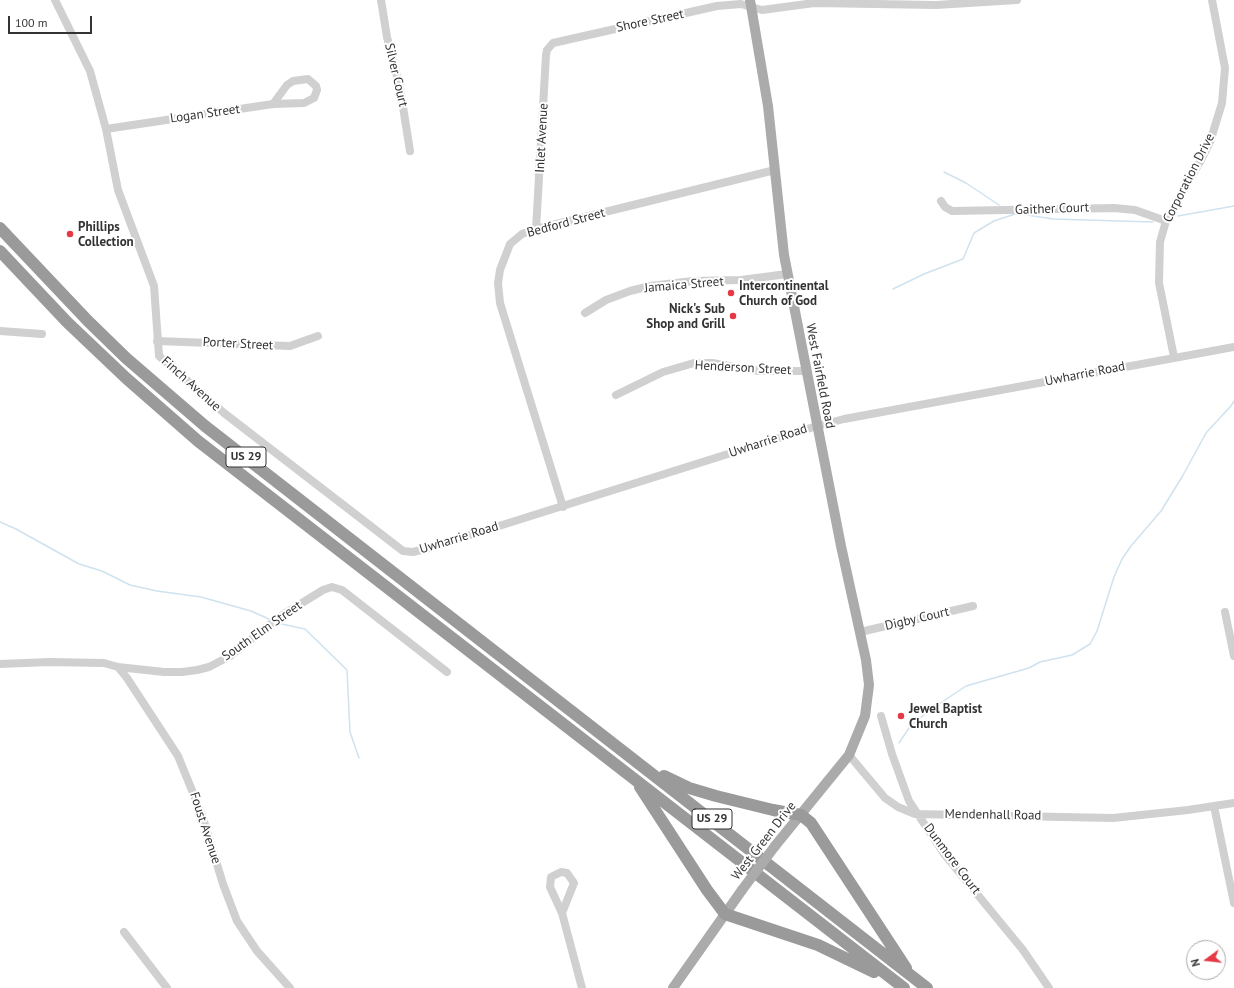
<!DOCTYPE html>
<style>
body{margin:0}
#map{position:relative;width:1234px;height:988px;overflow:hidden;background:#fff;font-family:"PT Sans",sans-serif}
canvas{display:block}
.north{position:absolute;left:1186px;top:940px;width:40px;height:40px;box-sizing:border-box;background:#fff;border:1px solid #adadad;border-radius:50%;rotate:255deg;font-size:11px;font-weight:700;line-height:16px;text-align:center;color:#333}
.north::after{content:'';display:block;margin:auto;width:14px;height:18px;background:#e63946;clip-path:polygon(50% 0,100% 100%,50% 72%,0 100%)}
.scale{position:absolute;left:8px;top:16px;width:84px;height:18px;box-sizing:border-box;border:2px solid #333;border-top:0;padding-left:5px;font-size:12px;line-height:14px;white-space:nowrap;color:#333;-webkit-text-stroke:3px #fff;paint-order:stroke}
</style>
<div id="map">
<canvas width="1234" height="988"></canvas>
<div class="north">N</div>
<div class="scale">100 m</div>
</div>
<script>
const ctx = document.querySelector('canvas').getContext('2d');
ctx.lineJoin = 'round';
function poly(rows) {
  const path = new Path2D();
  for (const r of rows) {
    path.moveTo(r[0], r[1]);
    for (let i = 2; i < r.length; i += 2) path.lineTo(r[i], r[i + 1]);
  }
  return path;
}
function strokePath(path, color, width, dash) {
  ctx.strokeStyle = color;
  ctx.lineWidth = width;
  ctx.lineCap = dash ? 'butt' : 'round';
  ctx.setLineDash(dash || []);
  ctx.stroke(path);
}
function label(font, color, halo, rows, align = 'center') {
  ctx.font = font + ' "PT Sans",sans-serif';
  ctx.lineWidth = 4;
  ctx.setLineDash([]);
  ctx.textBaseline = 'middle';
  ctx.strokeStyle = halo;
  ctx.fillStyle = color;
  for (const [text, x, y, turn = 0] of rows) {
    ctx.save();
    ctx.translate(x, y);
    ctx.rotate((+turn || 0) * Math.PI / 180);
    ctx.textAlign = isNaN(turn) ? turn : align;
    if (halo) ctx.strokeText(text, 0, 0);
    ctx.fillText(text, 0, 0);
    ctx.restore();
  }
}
strokePath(poly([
 [944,172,966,183,999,205],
 [1014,213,1053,219,1153,222],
 [1178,216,1234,206],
 [893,289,924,274,963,259,974,233,994,221,1015,214],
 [0,522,16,529,79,564,102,571,130,585,157,591,201,597,251,611,269,619],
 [277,623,305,629,347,670,350,732,359,758],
 [899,743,911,725,933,708,966,686,1029,668,1040,662,1072,655,1090,644,1097,631,1114,577,1122,559,1131,546,1161,511,1182,477,1206,433,1231,406,1234,401]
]), '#cfe2ee', 1.5);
strokePath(poly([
 [55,0,90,71,106,129,118,190,154,286,159,356,224,413,403,551,413,552,429,548,817,426,844,419,1234,347],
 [381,0,387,37,400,88,410,151],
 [106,129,273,104,304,103,314,98,317,90,316,86,308,79,293,81,287,85,273,104],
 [941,201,945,207,952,211,1114,208,1135,210,1166,221],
 [536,229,546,55,547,50,553,43,717,6,741,4,762,10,814,3,936,5,1017,0],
 [585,313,606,300,630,291,650,286,693,281,741,280,787,274],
 [0,331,42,334],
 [157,341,290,346,318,336],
 [1174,357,1159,283,1160,242,1166,221,1201,160,1210,142,1222,103,1225,68,1212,0],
 [616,395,663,372,694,363,712,363,759,371,806,371],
 [563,507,500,303,498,283,500,270,510,244,522,234,536,229,775,170],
 [1225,612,1234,656],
 [860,632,973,606],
 [0,664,50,662,104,663,118,667,164,672,182,672,197,670,209,667,230,656,281,616,323,590,332,587,342,590,447,672],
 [118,667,127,678,178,756,202,815,223,884,237,921,257,951,290,988],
 [881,716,892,754,909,801,945,855,1023,950,1049,988],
 [849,755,885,798,898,807,915,814,1113,818,1188,810,1234,803],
 [1214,806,1234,903],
 [562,913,574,883,567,873,561,872,551,877,550,887,562,913,582,988],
 [124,932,167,988]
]), '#d0d0d0', 8);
strokePath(poly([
 [750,0,768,106,784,255,841,546,866,660,869,685,865,716,849,755,775,846],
 [673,988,742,890]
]), '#ababab', 10);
strokePath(poly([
 [0,228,88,321,126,358,205,426,927,988],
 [0,251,67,322,126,378,198,441,904,988],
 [664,776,689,788,716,796,773,810,801,815,811,823,906,968],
 [640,787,707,890,725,914,818,945,874,972]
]), '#9a9a9a', 12);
strokePath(poly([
 [742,890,775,846]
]), '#ababab', 10);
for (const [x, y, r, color] of [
 [70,234,4,"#e63946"],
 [731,293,4,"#e63946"],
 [733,316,4,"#e63946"],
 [901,716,4,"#e63946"]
]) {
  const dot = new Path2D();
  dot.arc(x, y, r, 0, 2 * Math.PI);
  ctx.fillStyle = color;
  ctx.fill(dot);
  strokePath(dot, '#fff', 1.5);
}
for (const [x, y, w] of [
 [246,457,40],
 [712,819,40]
]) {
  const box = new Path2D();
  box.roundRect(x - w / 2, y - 10, w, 20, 3);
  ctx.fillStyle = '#fff';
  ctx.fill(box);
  strokePath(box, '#333', 1);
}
label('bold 12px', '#333', null, [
 ["US 29",246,457],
 ["US 29",712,819]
]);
label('13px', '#333', '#fff', [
 ["Shore Street",650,21,-12],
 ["Silver Court",396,75,77],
 ["Logan Street",205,114,-8],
 ["Inlet Avenue",542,138,-87],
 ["Corporation Drive",1189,178,-63],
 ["Gaither Court",1052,209,-2],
 ["Bedford Street",566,223,-15],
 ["Jamaica Street",684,285,-5],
 ["Porter Street",238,344,3],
 ["Henderson Street",743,368,3],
 ["Uwharrie Road",1085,374,-11],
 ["West Fairfield Road",820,376,79],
 ["Finch Avenue",191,384,42],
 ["Uwharrie Road",768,441,-18],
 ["Uwharrie Road",459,538,-17],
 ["Digby Court",917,619,-13],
 ["South Elm Street",262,631,-35],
 ["Mendenhall Road",993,815,1],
 ["Foust Avenue",205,828,72],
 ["West Green Drive",764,841,-52],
 ["Dunmore Court",952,859,53]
]);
label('bold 13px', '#333', '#fff', [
 ["Phillips",78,227],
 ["Collection",78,242],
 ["Intercontinental",739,286],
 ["Church of God",739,301],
 ["Nick's Sub",725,309,"right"],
 ["Shop and Grill",725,324,"right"],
 ["Jewel Baptist",909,709],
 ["Church",909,724]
], 'left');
</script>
